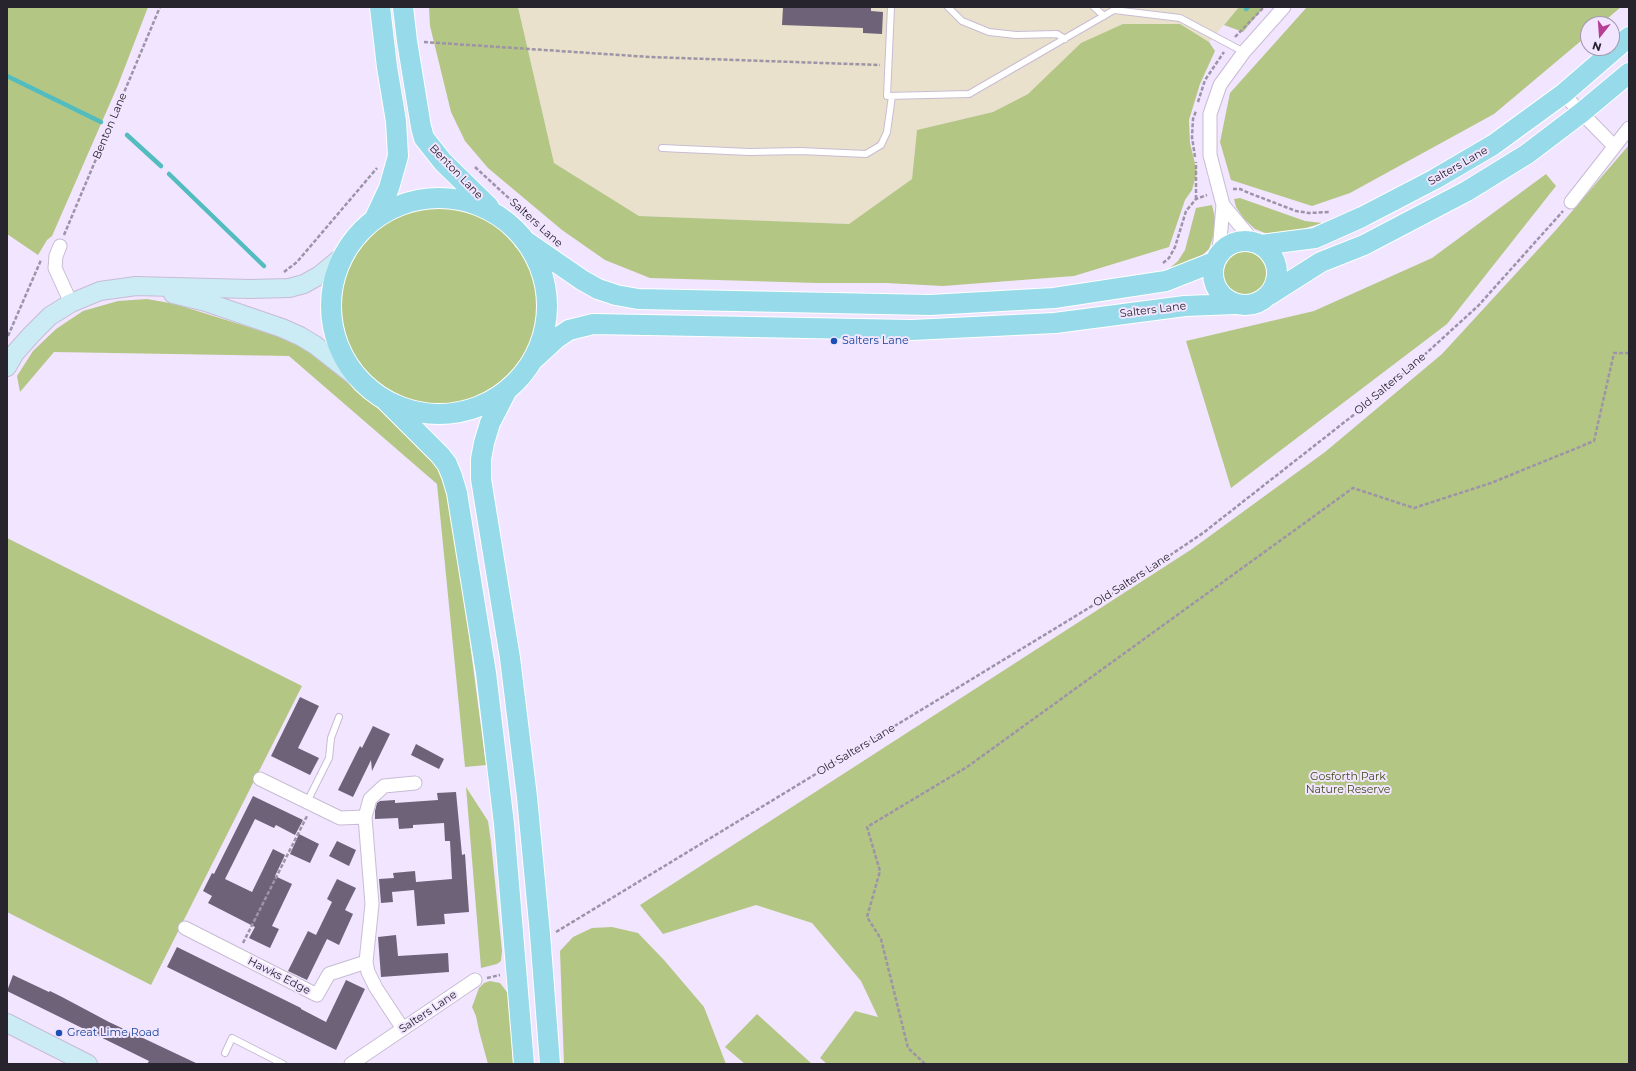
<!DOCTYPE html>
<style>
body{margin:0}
#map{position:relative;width:1636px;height:1071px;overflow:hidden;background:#f1e5ff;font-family:Montserrat,sans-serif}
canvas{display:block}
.frame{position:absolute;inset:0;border:8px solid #28242d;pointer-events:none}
.north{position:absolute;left:1580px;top:16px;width:40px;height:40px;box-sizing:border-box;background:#f1e5ff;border:1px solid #a198ab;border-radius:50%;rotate:197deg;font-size:11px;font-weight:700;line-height:16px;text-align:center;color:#28242d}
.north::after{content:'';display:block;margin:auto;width:14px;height:18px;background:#b63e93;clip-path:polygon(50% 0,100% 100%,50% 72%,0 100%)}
</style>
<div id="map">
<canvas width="1636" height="1071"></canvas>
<div class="frame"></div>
<div class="north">N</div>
</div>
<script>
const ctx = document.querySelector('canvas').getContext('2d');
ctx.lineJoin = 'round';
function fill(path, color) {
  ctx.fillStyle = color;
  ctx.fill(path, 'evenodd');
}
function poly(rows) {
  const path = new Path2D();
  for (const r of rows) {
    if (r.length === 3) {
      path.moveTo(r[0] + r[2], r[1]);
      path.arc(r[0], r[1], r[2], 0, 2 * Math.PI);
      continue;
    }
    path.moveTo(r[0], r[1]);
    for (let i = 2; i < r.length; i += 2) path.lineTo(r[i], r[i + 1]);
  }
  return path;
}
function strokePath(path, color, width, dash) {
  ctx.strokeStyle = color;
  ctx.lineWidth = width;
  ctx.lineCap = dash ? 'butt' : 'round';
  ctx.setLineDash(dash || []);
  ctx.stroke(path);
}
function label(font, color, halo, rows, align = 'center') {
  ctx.font = font + ' Montserrat,sans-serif';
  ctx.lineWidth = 4;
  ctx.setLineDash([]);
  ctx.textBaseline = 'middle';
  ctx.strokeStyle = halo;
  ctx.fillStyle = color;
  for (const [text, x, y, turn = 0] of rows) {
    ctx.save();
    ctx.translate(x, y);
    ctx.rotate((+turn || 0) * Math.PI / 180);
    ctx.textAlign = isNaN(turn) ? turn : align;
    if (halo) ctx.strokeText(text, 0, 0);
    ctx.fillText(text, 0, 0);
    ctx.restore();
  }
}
fill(poly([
 [518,7,1239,7,1209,42,1179,24,1081,43,1028,94,993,112,917,130,912,179,849,224,639,216,554,163]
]), '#e9e1cb');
fill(poly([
 [7,7,148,7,118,85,52,236,47,240,38,255,7,234],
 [429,7,518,7,554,163,639,216,849,224,912,179,917,130,993,112,1028,94,1081,43,1123,24,1180,24,1209,42,1215,51,1200,84,1189,120,1190,143,1197,172,1192,190,1185,200,1169,247,1074,276,943,286,886,283,817,283,650,278,605,260,562,230,488,168,465,141,451,112,430,26],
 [1239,7,1264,7,1243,32,1224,25],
 [1307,7,1621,7,1601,24,1588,24,1588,35,1494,114,1350,193,1312,206,1231,180,1220,142,1230,93],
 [1629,145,1629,1064,827,1064,820,1058,855,1011,878,1017,861,981,812,923,756,905,663,934,640,905,1192,549,1325,452,1442,354,1555,231],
 [1546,174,1556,186,1447,324,1231,488,1186,341,1314,311,1432,258],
 [1240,198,1305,221,1322,223,1287,234,1270,235,1255,229,1244,219,1236,207,1234,199],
 [1212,205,1215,218,1214,234,1209,249,1197,260,1165,272,1178,261,1185,250,1196,208],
 [439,306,98],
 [1245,273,23],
 [147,299,175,304,293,341,317,355,423,447,449,484,486,765,465,767,437,484,289,356,54,352,20,392,17,376,33,351,56,329,83,311,118,301],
 [7,538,302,686,151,985,7,912],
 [466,787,488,821,491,842,502,951,501,961,497,964,481,968],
 [612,927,638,933,664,960,704,1007,726,1064,564,1064,560,951,573,937,592,928],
 [490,981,500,983,507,992,509,1000,513,1064,488,1064,479,1031,476,1016,472,1007,479,988,484,983],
 [757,1014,812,1064,745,1064,725,1047]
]), '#b4c684');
strokePath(poly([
 [1246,9,1248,7],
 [7,76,101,122],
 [127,135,161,166],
 [169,174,264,266]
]), '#52bcbf', 4.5);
fill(poly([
 [783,7,871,7,871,11,883,12,882,34,863,33,863,28,782,25],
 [300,697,319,706,298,748,319,758,310,775,271,756],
 [373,726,390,734,372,771,371,760,353,797,338,790,360,746,362,748],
 [416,744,444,759,439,769,411,755],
 [456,792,462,855,465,854,469,912,444,914,445,924,417,926,414,890,392,892,393,902,381,903,379,879,394,878,393,873,415,871,416,882,452,879,450,841,445,841,444,823,413,825,413,828,399,829,398,818,375,819,375,811,377,803,380,801,395,800,395,803,438,800,437,793],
 [253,796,303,820,295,835,276,825,274,828,255,819,225,879,252,892,273,849,285,855,275,876,292,884,272,926,279,929,270,948,249,938,255,927,208,903,212,896,203,891,212,873,214,874],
 [299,834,319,844,310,863,290,854],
 [337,841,356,850,349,866,329,856],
 [337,879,356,888,345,910,353,914,339,945,327,939,307,980,288,971,308,931,316,935,332,902,327,899],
 [396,935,398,956,448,953,449,972,381,977,378,937],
 [177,947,301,1008,301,1009,326,1022,346,980,365,989,336,1050,167,967],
 [13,975,49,992,50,991,62,997,109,1022,198,1064,147,1064,149,1061,7,991]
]), '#6d6278');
const service = poly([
 [891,7,887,96,969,94,1114,10,1180,18,1244,52],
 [948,7,962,21,989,32,1016,35,1057,34,1065,39],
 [1094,7,1104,16],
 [662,148,749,152,800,151,866,154,881,145,887,132,892,96],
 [307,802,329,758,331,738,339,717],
 [225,1053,232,1038,283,1064]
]);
const minor = poly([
 [1563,94,1614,146],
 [1571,202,1629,128],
 [1223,205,1253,241],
 [60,246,56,256,55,268,71,303],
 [1219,252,1223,205,1210,155,1210,114,1220,85,1244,52,1284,7],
 [260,779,340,818,365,817],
 [185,928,317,995,329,974,366,962,368,972,376,988,403,1029],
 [366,962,372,904,365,817,370,799,384,786,415,783],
 [351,1064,475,980]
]);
const secondary = poly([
 [173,294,206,302,282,328,300,336,315,345,362,382],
 [7,367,15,353,31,335,50,316,71,303,100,291,136,286,250,289,289,288,304,284,320,275,343,256],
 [7,1023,88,1064]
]);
const primary = poly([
 [403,7,407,41,421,127,424,138,443,162,489,207],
 [439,306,108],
 [374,220,389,188,398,156,396,121,387,67,380,7],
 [524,240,582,280,598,289,616,295,638,299,930,305,1054,298,1166,281,1214,262],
 [1245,273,32],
 [1261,245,1315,238,1362,217,1435,179,1493,145,1563,94,1629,37],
 [1269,295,1321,262,1364,245,1467,191,1527,154,1581,113,1629,73],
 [532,361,557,338,569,330,593,324,912,330,1055,323,1185,306,1235,304],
 [507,390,490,423,484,443,481,459,481,479,510,658,527,797,540,934,550,1064],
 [384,399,440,455,447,464,452,476,457,493,486,673,504,824,524,1064]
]);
strokePath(service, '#c8bcd4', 8);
strokePath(minor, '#c8bcd4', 15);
strokePath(secondary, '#c8bcd4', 20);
strokePath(primary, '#fff', 22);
strokePath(poly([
 [1235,37,1264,7],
 [424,42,650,57,880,65],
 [1198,102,1205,80,1224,52],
 [1195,157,1192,137,1193,119,1196,111],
 [475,167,551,237],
 [1233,189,1240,189,1249,193,1296,211,1309,213,1330,212],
 [1196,199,1196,162],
 [64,235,160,7],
 [1163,263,1169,258,1175,247,1186,211,1196,199,1207,195],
 [284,272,297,262,377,168],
 [8,336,41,260],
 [556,932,1120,589,1203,533,1388,388,1478,306,1563,211],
 [243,943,307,816],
 [487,978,500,975],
 [925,1064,908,1048,881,939,867,917,880,871,867,827,967,767,1353,488,1414,508,1491,483,1594,441,1614,353,1629,353]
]), '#9d94a7', 2.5, [4, 2]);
strokePath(service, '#fff', 6);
strokePath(minor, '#fff', 13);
strokePath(secondary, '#cbecf4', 18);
strokePath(primary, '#97daea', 20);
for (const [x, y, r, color] of [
 [834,341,4,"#1a4fb4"],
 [59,1033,4,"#1a4fb4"]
]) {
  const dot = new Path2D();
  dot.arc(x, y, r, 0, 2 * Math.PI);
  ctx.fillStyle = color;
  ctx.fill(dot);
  strokePath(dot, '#f1e5ff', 1.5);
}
label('11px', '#28242d', '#f1e5ff', [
 ["Benton Lane",110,126,-67],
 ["Salters Lane",1458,166,-30],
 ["Benton Lane",456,172,46],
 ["Salters Lane",536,223,42],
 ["Salters Lane",1153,310,-7],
 ["Old Salters Lane",1390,384,-40],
 ["Old Salters Lane",1132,580,-33],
 ["Old Salters Lane",856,750,-31],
 ["Hawks Edge",279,976,27],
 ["Salters Lane",428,1012,-34]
]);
label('11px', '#164399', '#f1e5ff', [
 ["Salters Lane",842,341],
 ["Great Lime Road",67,1033]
], 'left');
label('11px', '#3f4b17', '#f1e5ff', [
 ["Gosforth Park",1348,777],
 ["Nature Reserve",1348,790]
]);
</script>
